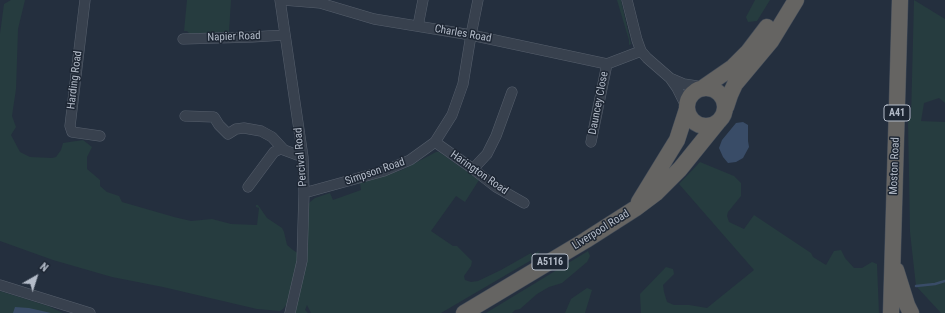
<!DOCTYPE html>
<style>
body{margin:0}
#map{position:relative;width:945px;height:313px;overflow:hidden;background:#242f3e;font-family:"Roboto Condensed",sans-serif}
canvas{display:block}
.north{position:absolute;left:16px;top:257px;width:40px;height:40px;-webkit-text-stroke:3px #1d2633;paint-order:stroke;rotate:39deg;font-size:11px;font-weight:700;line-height:16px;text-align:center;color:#b4bcc9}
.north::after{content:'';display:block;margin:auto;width:14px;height:18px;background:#b4bcc9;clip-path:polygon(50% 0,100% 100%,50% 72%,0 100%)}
</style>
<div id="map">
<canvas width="945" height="313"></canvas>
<div class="north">N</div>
</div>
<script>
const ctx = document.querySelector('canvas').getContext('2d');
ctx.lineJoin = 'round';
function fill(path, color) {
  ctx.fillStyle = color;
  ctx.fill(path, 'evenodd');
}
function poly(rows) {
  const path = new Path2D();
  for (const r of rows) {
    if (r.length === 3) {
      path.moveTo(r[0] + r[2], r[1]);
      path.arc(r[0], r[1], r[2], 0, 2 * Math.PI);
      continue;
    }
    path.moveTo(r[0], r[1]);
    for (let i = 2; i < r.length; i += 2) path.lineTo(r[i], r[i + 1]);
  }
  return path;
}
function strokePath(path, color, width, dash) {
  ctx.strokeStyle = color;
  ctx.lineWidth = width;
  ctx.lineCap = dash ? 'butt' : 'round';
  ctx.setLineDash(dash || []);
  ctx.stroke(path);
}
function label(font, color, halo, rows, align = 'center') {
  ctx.font = font + ' "Roboto Condensed",sans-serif';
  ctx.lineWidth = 3;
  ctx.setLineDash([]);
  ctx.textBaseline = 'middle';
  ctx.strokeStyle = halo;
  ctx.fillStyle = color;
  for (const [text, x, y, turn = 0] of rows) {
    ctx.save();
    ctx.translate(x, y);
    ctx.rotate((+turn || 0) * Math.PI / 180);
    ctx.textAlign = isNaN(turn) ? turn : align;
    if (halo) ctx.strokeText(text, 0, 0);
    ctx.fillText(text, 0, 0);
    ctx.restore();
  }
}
fill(poly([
 [11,0,25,0,18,29,16,89,12,116,16,127,11,135,20,152,30,157,52,158,56,157,61,150,63,143,83,140,92,147,87,157,87,169,100,180,100,186,107,192,119,196,122,202,174,217,191,221,212,219,231,224,257,225,259,208,256,207,256,205,258,205,267,218,282,228,284,232,287,245,293,250,299,254,287,304,283,309,280,311,257,309,163,287,112,277,53,260,0,241,0,34,4,4],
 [187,0,231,0,229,32,190,34,187,31,184,31],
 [617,0,621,0,631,44,629,45,629,40],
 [755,0,770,0,757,21,748,22,746,17],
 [914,0,945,19,945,103,939,98,924,103,921,121,945,122,945,313,941,313,916,286,910,232,908,119,911,118],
 [436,152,439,152,479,180,465,202,456,196,431,231,453,246,457,246,472,261,471,266,464,276,465,280,471,282,478,281,501,270,531,253,532,255,540,250,538,253,540,255,441,313,311,313,307,305,305,310,308,313,294,313,304,273,308,241,308,205,310,202,315,198,330,193,333,200,361,190,360,183,402,170],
 [700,162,734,176,741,183,741,196,728,212,727,216,729,222,744,229,754,215,811,253,813,257,826,265,834,251,841,250,845,258,854,268,862,268,872,262,877,264,879,313,641,313,640,294,666,267,673,269,674,274,663,285,664,292,667,302,674,305,689,305,707,308,754,270,679,184],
 [588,251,590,256,587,262,562,283,549,287,537,294,520,309,515,310,512,313,486,313],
 [587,288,592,290,585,313,565,313,571,299],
 [0,291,48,306,63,313,0,313]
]), '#263c3f');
fill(poly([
 [743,122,748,125,748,141,749,147,743,158,736,162,728,163,723,157,719,148,722,140,736,123],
 [15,307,29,308,51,313,13,313]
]), '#394c67');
strokePath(poly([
 [916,286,935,284,945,281]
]), '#394c67', 2.5);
const minor = poly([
 [85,0,70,126,72,132,100,136],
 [280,0,303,157,304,193,302,261,290,313],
 [283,0,320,3,374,19,471,35,607,64,641,51],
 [627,0,637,40,641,51,647,58,670,78,684,84,703,87],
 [418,26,423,0],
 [183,39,252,37,284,35],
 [670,78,677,88,687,108],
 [185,116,214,117,219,125,228,134,236,129,244,128,261,131,272,137,284,150,303,157],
 [435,142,473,169,496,187,524,203],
 [591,142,607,64],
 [473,169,487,154,496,136,512,92],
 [248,187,274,152,282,148],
 [304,193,384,171,410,160,435,142,452,115,463,84,471,35,478,0],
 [0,285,90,313]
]);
const trunk = poly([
 [704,87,733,67,748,52,767,27],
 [706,107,19],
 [726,107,730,95,735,84,771,41,796,0],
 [639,202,677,140,687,109],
 [896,270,907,305,911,313],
 [464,313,586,240,636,208,656,193,680,169,718,122],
 [891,313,900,0]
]);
strokePath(minor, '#565f6c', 11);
strokePath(trunk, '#434c59', 17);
strokePath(minor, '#38414e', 10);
strokePath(trunk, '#656462', 16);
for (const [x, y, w] of [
 [897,113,26],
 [550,262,36]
]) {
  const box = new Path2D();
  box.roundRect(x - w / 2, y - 8, w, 16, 3);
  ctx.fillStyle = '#1d2633';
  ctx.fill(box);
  strokePath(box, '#b4bcc9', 1);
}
label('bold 10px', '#b4bcc9', null, [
 ["A41",897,113],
 ["A5116",550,262]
]);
label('11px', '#b4bcc9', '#1d2633', [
 ["Charles Road",463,34,10],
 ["Napier Road",234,37,-2],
 ["Harding Road",75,80,-83],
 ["Dauncey Close",599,103,-79],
 ["Percival Road",301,157,-95],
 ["Moston Road",895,166,-88],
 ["Simpson Road",375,172,-19],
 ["Harington Road",479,173,35],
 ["Liverpool Road",601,230,-32]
]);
</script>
